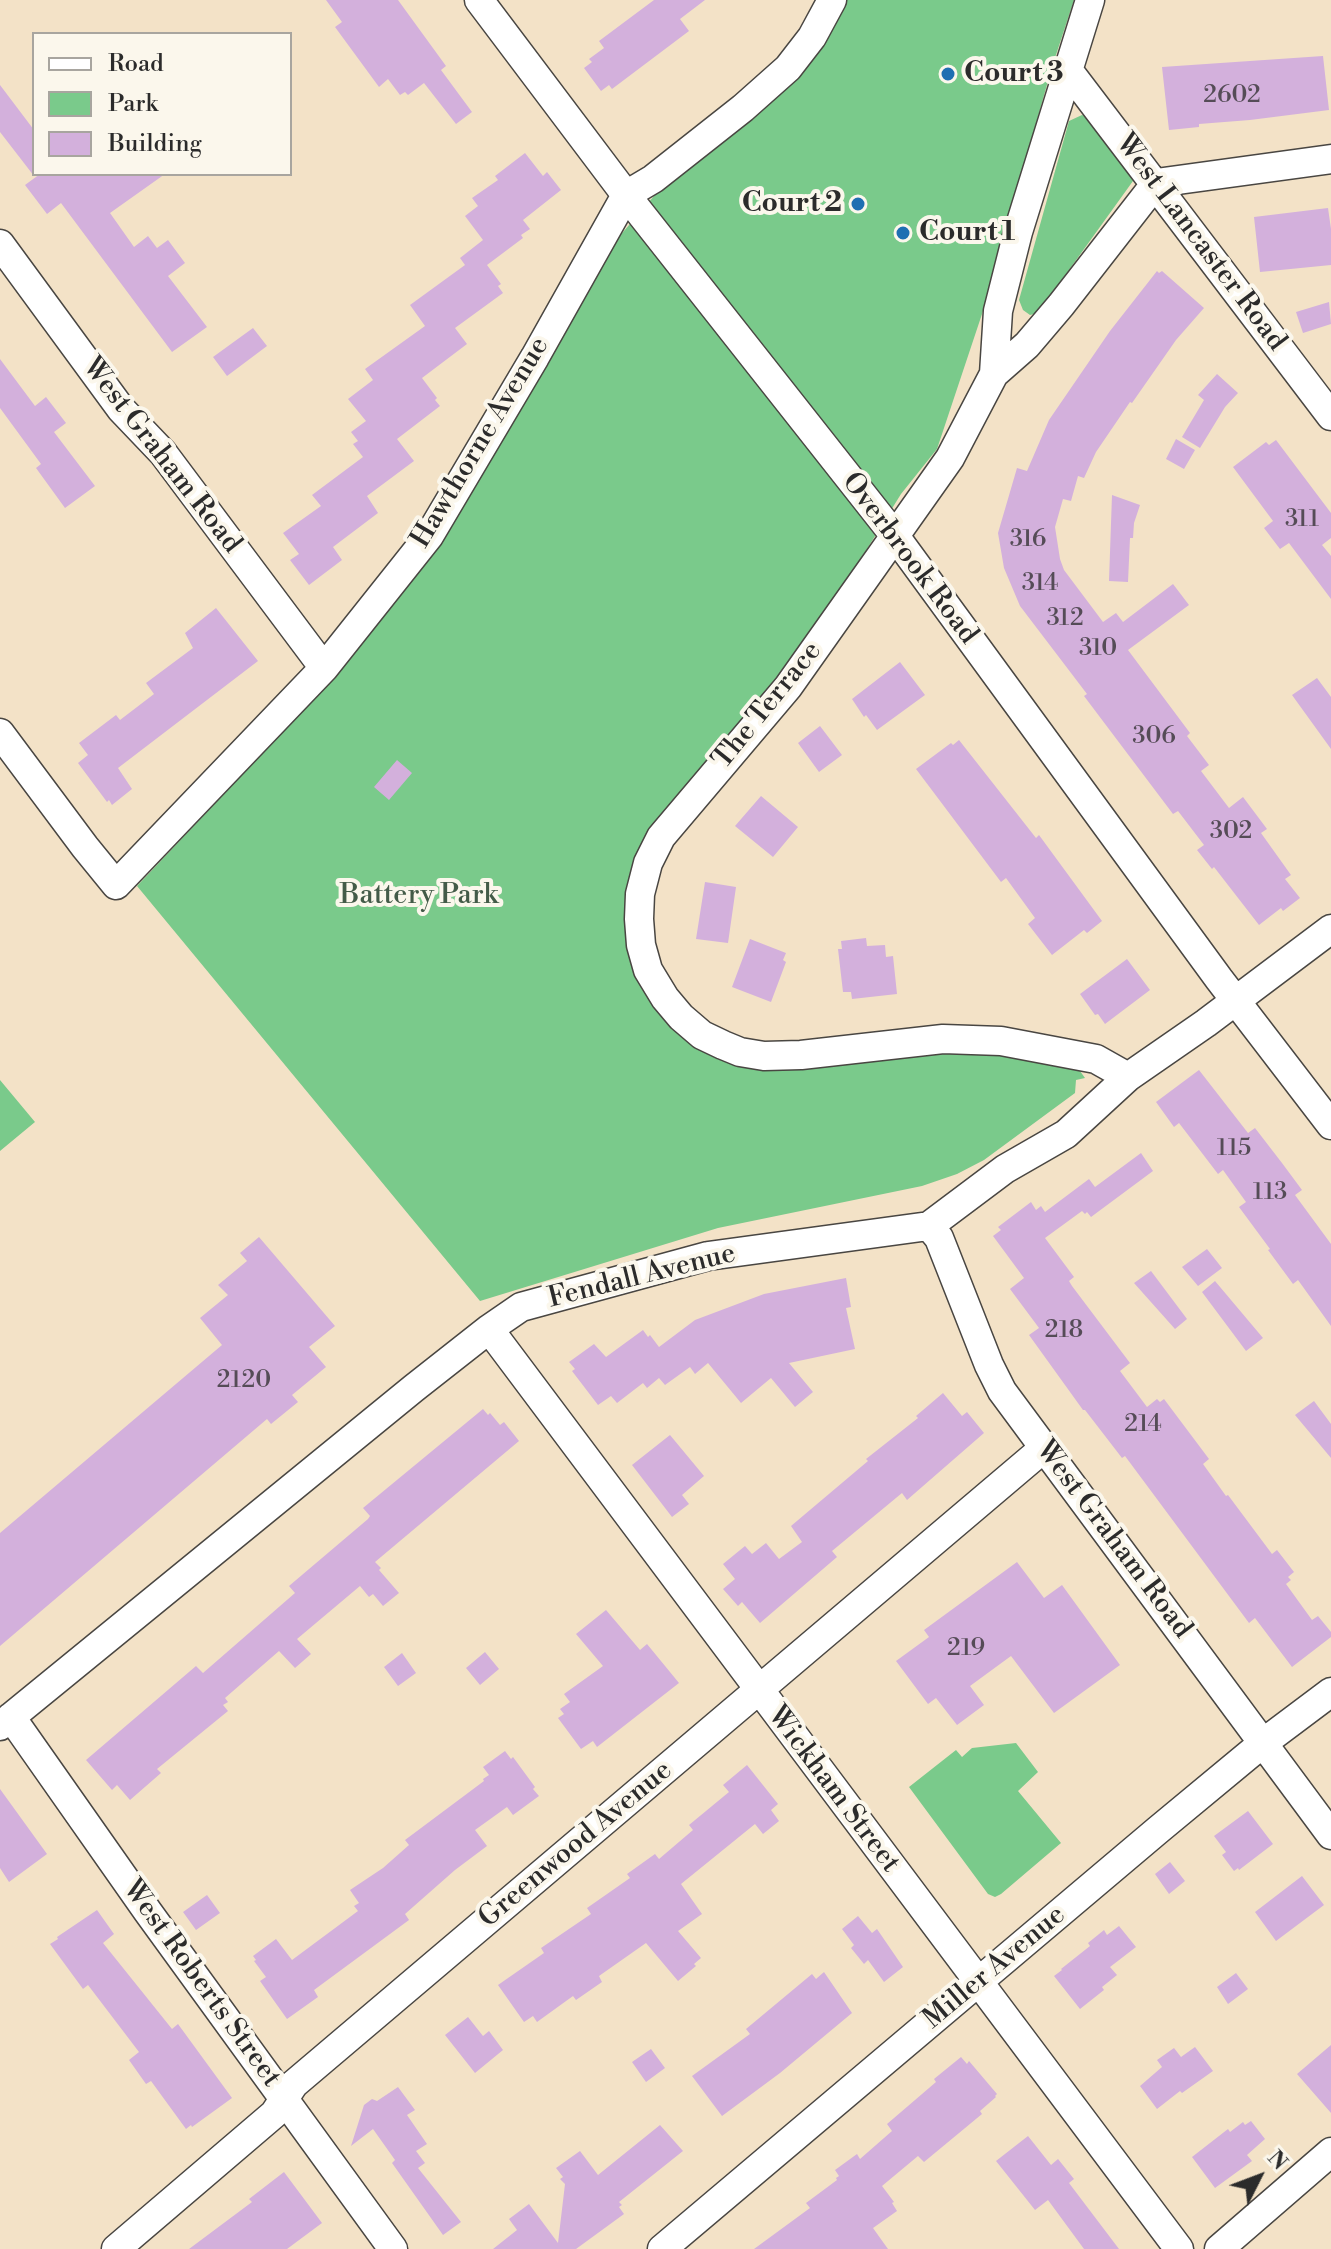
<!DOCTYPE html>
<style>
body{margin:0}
#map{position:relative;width:1331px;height:2249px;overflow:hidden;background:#f3e2c7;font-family:"Libre Bodoni",serif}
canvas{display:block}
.legend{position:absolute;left:32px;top:32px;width:260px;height:144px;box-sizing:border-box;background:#fbf7ec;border:2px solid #a8a59f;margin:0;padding:10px 14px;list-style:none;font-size:24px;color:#2b2b2b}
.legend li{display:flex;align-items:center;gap:16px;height:40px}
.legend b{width:40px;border:2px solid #a8a59f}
.north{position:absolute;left:1219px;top:2137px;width:80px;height:80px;-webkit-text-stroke:6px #fbf7ec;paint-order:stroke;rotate:48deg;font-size:22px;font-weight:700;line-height:32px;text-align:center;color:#2b2b2b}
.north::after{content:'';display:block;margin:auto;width:28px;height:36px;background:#2b2b2b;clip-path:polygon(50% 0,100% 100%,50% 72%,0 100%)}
</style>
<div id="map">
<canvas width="1331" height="2249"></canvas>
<ul class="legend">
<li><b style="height:10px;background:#fff"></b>Road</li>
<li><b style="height:22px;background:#7aca8b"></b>Park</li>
<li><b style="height:22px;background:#d3b0dc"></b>Building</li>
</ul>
<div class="north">N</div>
</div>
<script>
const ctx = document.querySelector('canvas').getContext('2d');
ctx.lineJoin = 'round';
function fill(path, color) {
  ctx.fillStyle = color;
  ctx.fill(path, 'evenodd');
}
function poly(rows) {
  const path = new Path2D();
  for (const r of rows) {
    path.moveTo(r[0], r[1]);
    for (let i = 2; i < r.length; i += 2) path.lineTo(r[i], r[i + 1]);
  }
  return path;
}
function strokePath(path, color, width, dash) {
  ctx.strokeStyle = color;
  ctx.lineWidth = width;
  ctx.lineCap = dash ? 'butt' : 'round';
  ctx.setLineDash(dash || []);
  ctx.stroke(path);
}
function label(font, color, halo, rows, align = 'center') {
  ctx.font = font + ' "Libre Bodoni",serif';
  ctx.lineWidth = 8;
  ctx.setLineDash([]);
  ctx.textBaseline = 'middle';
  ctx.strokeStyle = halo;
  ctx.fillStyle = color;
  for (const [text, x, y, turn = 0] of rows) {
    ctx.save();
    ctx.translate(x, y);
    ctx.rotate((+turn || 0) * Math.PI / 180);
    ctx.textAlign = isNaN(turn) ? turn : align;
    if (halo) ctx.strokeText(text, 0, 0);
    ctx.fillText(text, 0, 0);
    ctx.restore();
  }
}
fill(poly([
 [844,0,1074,0,1052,67,983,311,937,449,901,494,867,549,796,655,656,829,629,933,704,1048,903,1051,1001,1055,1070,1066,1080,1071,1085,1078,1076,1080,1075,1093,984,1160,957,1174,922,1186,718,1228,480,1301,137,886,339,672,439,540,593,275,617,239,666,182],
 [1082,115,1091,118,1130,169,1133,181,1038,313,1030,315,1023,310,1019,300,1069,121],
 [0,1080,35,1122,0,1151],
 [1016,1743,1038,1772,1018,1791,1061,1843,1001,1894,995,1897,988,1894,909,1787,956,1750,962,1757,972,1748]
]), '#7aca8b');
fill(poly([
 [326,0,398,0,446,66,441,70,472,112,456,124,424,83,408,95,405,92,400,95,388,79,379,87,335,27,342,22],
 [654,0,705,0,680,19,689,31,612,89,609,85,601,91,584,68,592,62,589,59,604,48,599,41],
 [1323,56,1329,110,1250,120,1199,124,1199,127,1169,130,1162,67],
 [0,85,34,130,34,176,0,132],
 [525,153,543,176,547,172,561,190,523,220,530,229,521,235,523,238,487,265,501,284,498,286,503,293,455,328,467,344,422,378,437,398,435,400,440,406,397,439,414,461,367,496,378,513,333,547,342,560,309,585,290,560,299,554,283,533,321,506,312,495,363,457,353,444,358,441,351,432,366,421,348,399,373,380,365,369,425,326,410,305,465,265,460,258,483,240,465,216,478,206,472,198,498,180,495,176],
 [40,174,165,174,110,213,134,247,148,236,157,248,168,240,185,263,168,276,207,327,172,352,61,203,47,214,25,185],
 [1328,208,1331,229,1331,265,1260,272,1254,217],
 [1157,271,1159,273,1162,271,1204,308,1176,340,1132,403,1130,402,1096,452,1084,478,1078,476,1071,501,1063,499,1055,527,1060,559,1064,570,1103,622,1116,613,1123,622,1173,584,1189,605,1128,650,1190,733,1187,736,1209,765,1201,771,1229,808,1243,797,1267,829,1261,833,1291,875,1285,879,1300,898,1283,911,1281,908,1259,925,1214,867,1212,869,1197,850,1204,845,1178,811,1173,814,1084,696,1087,694,1020,606,1004,568,998,533,1017,468,1027,471,1049,420,1110,331],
 [1329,302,1331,324,1303,333,1296,312],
 [253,328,267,346,227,376,213,357],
 [0,359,35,406,46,397,66,423,54,432,95,486,65,508,36,468,41,464,0,408],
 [1217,374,1238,393,1225,407,1200,448,1182,437,1204,400,1198,395],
 [1176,439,1195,450,1184,469,1166,459],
 [1276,440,1331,513,1331,538,1322,545,1331,556,1331,599,1289,543,1280,549,1264,528,1273,521,1233,467,1266,442,1269,445],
 [1112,495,1140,505,1134,523,1133,538,1130,538,1128,582,1109,581],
 [216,608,258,661,118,768,132,789,112,805,109,800,107,802,78,763,88,755,79,743,116,715,120,720,154,694,146,683,193,648,185,633],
 [900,662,925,695,877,730,866,715,864,717,852,699],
 [1317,678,1331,697,1331,749,1292,695],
 [820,726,842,755,819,772,798,743],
 [959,740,1036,838,1039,835,1102,921,1087,933,1084,930,1052,955,1028,924,1035,918,1006,878,1001,882,916,769,951,743,953,745],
 [397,760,412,773,389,800,374,787],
 [761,796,798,827,773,857,735,826],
 [705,882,736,887,728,943,696,939],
 [866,938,867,946,885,945,886,957,893,956,897,994,852,999,851,992,843,992,838,949,842,949,841,941],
 [750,939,786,953,783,960,786,962,771,1002,732,987],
 [1127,959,1150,990,1105,1024,1098,1014,1095,1015,1080,994],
 [1199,1070,1248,1133,1255,1128,1282,1163,1302,1190,1295,1195,1331,1244,1331,1326,1298,1280,1293,1284,1268,1250,1270,1249,1239,1207,1246,1202,1223,1170,1218,1174,1179,1123,1174,1127,1156,1102],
 [1141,1153,1153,1171,1091,1217,1087,1212,1085,1214,1082,1211,1045,1238,1074,1277,1069,1281,1072,1286,1130,1363,1120,1371,1147,1407,1157,1399,1160,1402,1164,1399,1209,1459,1203,1464,1226,1496,1228,1495,1272,1554,1277,1550,1294,1572,1288,1577,1291,1580,1286,1584,1312,1620,1318,1616,1331,1632,1331,1637,1292,1667,1255,1618,1249,1623,1125,1456,1122,1458,1085,1410,1083,1410,1029,1335,1039,1328,1010,1289,1024,1278,993,1236,1001,1230,998,1227,1031,1202,1036,1210,1041,1206,1045,1212,1089,1179,1095,1187],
 [259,1237,335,1326,309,1347,326,1367,292,1395,298,1402,271,1424,267,1419,0,1646,0,1533,222,1345,200,1318,228,1295,218,1285,247,1261,240,1253],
 [1207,1249,1222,1268,1198,1286,1182,1267],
 [1151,1271,1187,1319,1175,1329,1134,1283],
 [846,1278,851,1307,846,1308,855,1349,789,1363,813,1392,795,1407,771,1378,741,1403,708,1363,695,1374,690,1367,665,1385,659,1378,647,1388,643,1383,617,1403,611,1396,598,1405,572,1371,575,1369,569,1362,594,1344,606,1357,643,1330,648,1337,650,1335,659,1347,695,1320,764,1294],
 [1215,1281,1263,1338,1246,1351,1202,1292],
 [943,1393,962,1416,967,1412,984,1433,907,1500,902,1493,832,1551,837,1557,760,1623,742,1602,738,1606,723,1589,735,1579,723,1564,745,1546,752,1554,766,1543,779,1559,802,1542,791,1526,868,1461,866,1459,918,1418,916,1416],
 [1314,1401,1331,1424,1331,1458,1295,1415],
 [483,1409,488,1415,490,1413,500,1425,504,1422,519,1441,375,1562,381,1568,379,1570,399,1593,383,1606,373,1594,369,1597,360,1586,297,1639,311,1654,295,1668,279,1651,225,1698,228,1702,223,1705,228,1711,157,1769,161,1773,130,1800,117,1785,112,1790,86,1760,196,1666,203,1673,295,1593,289,1586,368,1519,370,1516,363,1508],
 [670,1435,704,1476,682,1495,689,1504,672,1517,632,1465],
 [1017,1562,1044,1598,1062,1585,1120,1665,1054,1713,1011,1656,970,1686,984,1705,957,1725,936,1698,928,1704,896,1661,929,1637,924,1630],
 [606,1610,640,1650,647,1644,679,1683,597,1747,593,1741,581,1749,558,1718,564,1714,560,1709,570,1702,564,1694,603,1666,576,1634],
 [485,1652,499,1669,480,1685,466,1668],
 [402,1653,416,1673,398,1686,384,1667],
 [505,1751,511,1759,513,1757,535,1787,533,1789,539,1796,513,1815,507,1807,475,1830,487,1846,455,1870,405,1914,409,1920,314,1990,318,1997,287,2019,260,1981,266,1977,254,1961,256,1960,253,1956,276,1939,292,1960,358,1911,354,1906,359,1903,350,1890,383,1868,409,1845,405,1840,484,1781,483,1779,489,1775,483,1767],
 [747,1765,778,1804,771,1810,779,1821,763,1834,755,1824,681,1884,702,1914,678,1931,701,1958,694,1964,696,1966,678,1981,646,1943,599,1976,602,1982,576,2000,573,1996,537,2022,533,2016,524,2022,498,1985,544,1953,541,1948,591,1914,587,1908,630,1878,627,1874,655,1854,659,1859,693,1830,689,1825,729,1792,723,1785],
 [0,1789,47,1854,9,1882,0,1868],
 [1248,1811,1273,1844,1239,1870,1238,1868,1234,1871,1222,1855,1226,1852,1214,1836],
 [1170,1862,1185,1881,1169,1894,1155,1874],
 [1302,1876,1324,1905,1276,1941,1255,1912],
 [207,1895,220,1913,196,1930,183,1912],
 [97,1910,114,1934,103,1943,172,2029,178,2024,232,2098,192,2127,191,2125,186,2129,151,2081,146,2084,129,2060,139,2052,88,1985,83,1989,50,1944,58,1939,57,1937],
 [858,1916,872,1933,877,1929,903,1967,884,1982,868,1960,864,1964,851,1948,854,1945,842,1929],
 [1119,1926,1136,1947,1110,1967,1117,1975,1102,1987,1104,1990,1080,2009,1054,1976,1062,1970,1061,1969,1090,1946,1088,1943,1104,1930,1107,1935],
 [824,1972,852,2013,780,2073,722,2116,692,2076,750,2034,746,2029,812,1974,816,1979],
 [1236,1973,1248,1989,1228,2004,1217,1987],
 [468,2017,483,2036,489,2031,503,2050,475,2073,445,2035],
 [1331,2045,1331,2113,1297,2074],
 [1195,2047,1213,2071,1182,2093,1180,2091,1157,2109,1140,2086,1162,2067,1157,2060,1174,2048,1181,2057],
 [651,2049,665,2068,646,2082,632,2062],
 [961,2057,967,2064,969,2061,997,2094,995,2096,996,2097,980,2111,982,2114,924,2162,918,2156,882,2186,894,2202,892,2203,897,2211,873,2228,888,2249,754,2249,810,2208,806,2203,837,2180,836,2178,839,2176,835,2170,857,2154,860,2159,892,2131,887,2124,936,2082,934,2079],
 [398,2087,415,2110,407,2115,427,2144,416,2151,425,2163,418,2168,461,2222,443,2235,392,2163,395,2160,373,2129,351,2146,364,2105,372,2099,377,2101],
 [1251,2121,1265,2139,1247,2155,1252,2161,1215,2188,1192,2157,1228,2129,1230,2132,1243,2122,1245,2125],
 [660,2125,683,2151,619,2202,622,2205,619,2207,624,2214,576,2249,493,2249,517,2230,509,2219,529,2204,558,2243,565,2184,560,2179,563,2177,556,2168,580,2151,598,2175],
 [1028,2136,1051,2165,1058,2159,1074,2179,1069,2183,1119,2249,1084,2249,1048,2200,1035,2210,996,2161],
 [284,2172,322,2223,287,2249,189,2249,252,2202,249,2199]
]), '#d3b0dc');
const minor = poly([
 [479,0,626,195,895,536,1219,979,1331,1125],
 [1068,70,1331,416],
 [0,244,121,409,163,453,324,668],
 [994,374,998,311,1018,232,1090,0],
 [0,733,85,847,116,885,324,668,429,536,535,357,626,195,653,179,743,108,788,68,812,37,832,0],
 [1128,1077,1096,1059,1001,1041,943,1039,801,1055,764,1056,740,1052,723,1045,702,1035,681,1017,665,998,648,970,641,945,639,919,640,894,648,863,661,837,788,687,950,458,994,374,1027,345,1061,305,1156,183,1331,159],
 [929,1226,939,1238,989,1365,1002,1391,1331,1835],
 [489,1329,1179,2249],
 [11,1717,148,1912,393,2249],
 [0,1726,414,1388,489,1329,521,1307,708,1256,929,1226,1005,1169,1066,1134,1128,1077,1206,1023,1331,929],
 [116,2249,274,2114,294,2084,1044,1448],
 [662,2249,1158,1830,1263,1743,1331,1692],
 [1219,2249,1331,2152]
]);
strokePath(minor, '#494642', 31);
strokePath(minor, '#fff', 28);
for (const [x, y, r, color] of [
 [948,74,8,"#1f6fb2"],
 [858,204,8,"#1f6fb2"],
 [903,233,8,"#1f6fb2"]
]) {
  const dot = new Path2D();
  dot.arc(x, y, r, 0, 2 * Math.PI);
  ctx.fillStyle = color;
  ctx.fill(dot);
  strokePath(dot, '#fbf7ec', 3);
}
label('24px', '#554c57', null, [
 ["2602",1232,96],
 ["311",1302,520],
 ["316",1028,540],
 ["314",1040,584],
 ["312",1065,619],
 ["310",1098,649],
 ["306",1154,737],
 ["302",1231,832],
 ["115",1234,1149],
 ["113",1270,1193],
 ["218",1064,1331],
 ["2120",244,1381],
 ["214",1143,1425],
 ["219",966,1649]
]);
label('bold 28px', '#2b2b2b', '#fbf7ec', [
 ["Court 3",964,74],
 ["Court 2",842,204,"right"],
 ["Court 1",919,233]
], 'left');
label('28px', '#2b2b2b', '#fbf7ec', [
 ["West Lancaster Road",1200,243,53],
 ["Hawthorne Avenue",481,443,-59],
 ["West Graham Road",161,456,52],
 ["Overbrook Road",909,559,53],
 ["The Terrace",768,706,-51],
 ["Fendall Avenue",642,1277,-14],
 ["West Graham Road",1113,1540,53],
 ["Wickham Street",833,1790,53],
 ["Greenwood Avenue",576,1845,-40],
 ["Miller Avenue",995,1968,-40],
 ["West Roberts Street",201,1984,54]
]);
label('28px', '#435b48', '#fbf7ec', [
 ["Battery Park",419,896]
]);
</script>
